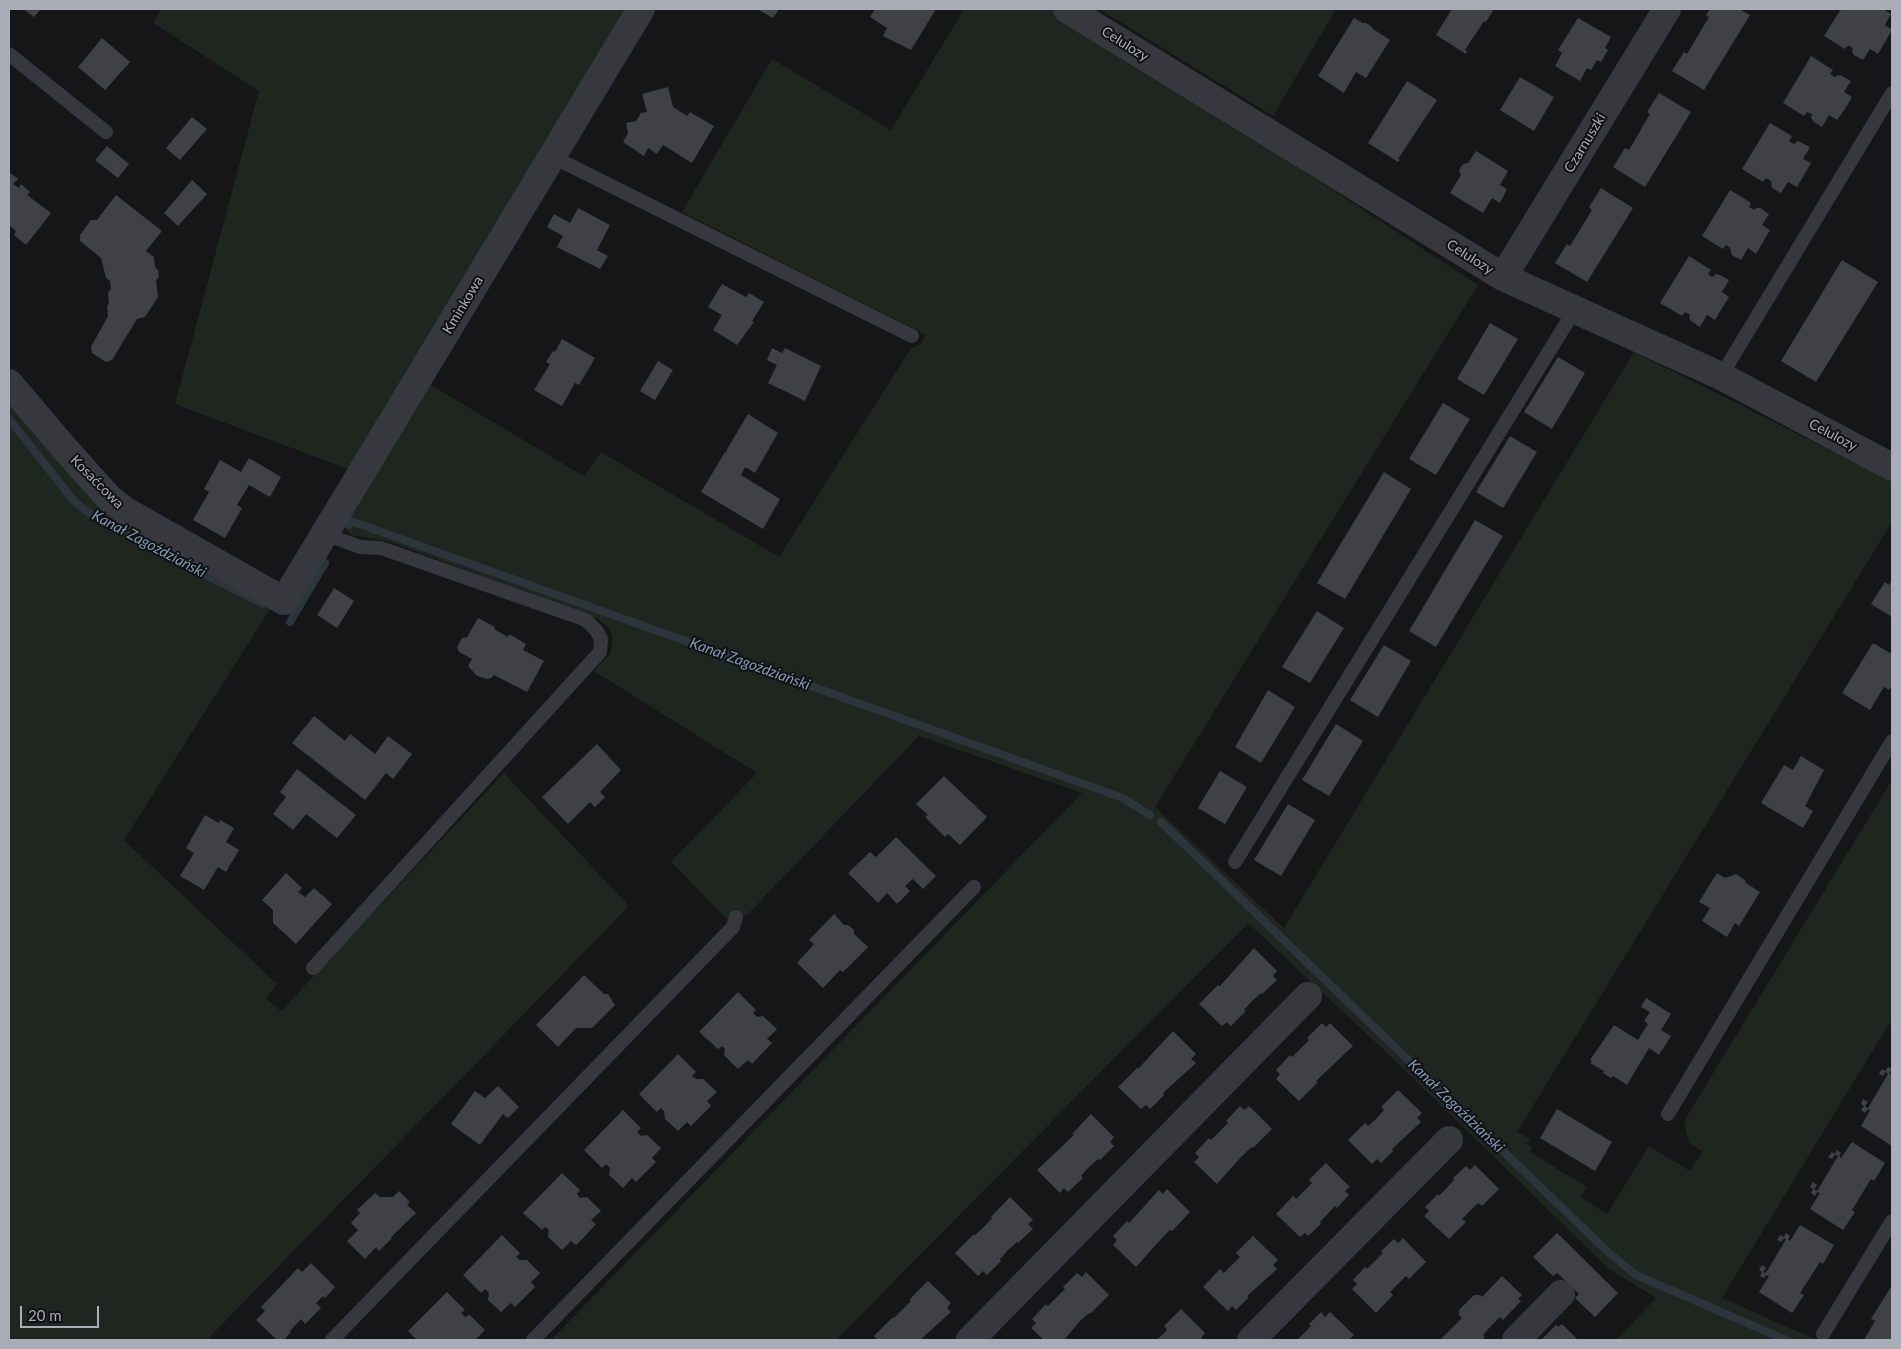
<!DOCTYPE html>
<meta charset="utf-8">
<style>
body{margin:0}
#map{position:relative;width:1901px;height:1349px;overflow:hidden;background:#161618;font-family:Lato,sans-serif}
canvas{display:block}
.frame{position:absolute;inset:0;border:10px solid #a8adb8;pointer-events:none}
.scale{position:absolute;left:20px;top:1306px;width:79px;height:22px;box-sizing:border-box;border:2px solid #a8adb8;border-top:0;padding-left:6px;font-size:15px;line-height:18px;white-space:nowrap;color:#a8adb8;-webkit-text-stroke:4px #111113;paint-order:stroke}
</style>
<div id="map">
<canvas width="1901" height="1349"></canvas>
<div class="frame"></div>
<div class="scale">20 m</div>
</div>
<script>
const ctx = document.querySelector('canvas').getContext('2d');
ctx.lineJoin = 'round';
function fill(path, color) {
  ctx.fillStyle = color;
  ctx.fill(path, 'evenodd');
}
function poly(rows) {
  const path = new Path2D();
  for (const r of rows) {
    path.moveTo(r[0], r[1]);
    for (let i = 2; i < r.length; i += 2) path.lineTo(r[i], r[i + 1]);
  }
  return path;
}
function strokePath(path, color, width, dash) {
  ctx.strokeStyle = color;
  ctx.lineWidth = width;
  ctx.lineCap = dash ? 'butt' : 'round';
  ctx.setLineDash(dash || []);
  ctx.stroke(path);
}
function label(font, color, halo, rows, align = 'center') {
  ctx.font = font + ' Lato,sans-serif';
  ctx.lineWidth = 4;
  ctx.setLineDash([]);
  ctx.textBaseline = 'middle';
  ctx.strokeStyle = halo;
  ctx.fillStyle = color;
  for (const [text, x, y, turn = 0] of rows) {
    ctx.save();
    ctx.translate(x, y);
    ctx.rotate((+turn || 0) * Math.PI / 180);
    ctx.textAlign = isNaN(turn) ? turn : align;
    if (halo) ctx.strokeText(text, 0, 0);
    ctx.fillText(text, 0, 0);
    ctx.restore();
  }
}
fill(poly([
 [161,9,629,9,353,471,175,404,259,91,153,23],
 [964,9,1051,9,1255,139,1478,285,1155,807,1284,928,1634,352,1892,481,1892,522,1517,1132,1530,1139,1527,1144,1532,1147,1530,1152,1587,1187,1581,1197,1607,1214,1649,1146,1690,1171,1703,1151,1689,1143,1684,1121,1892,780,1892,1019,1722,1298,1817,1340,1616,1340,1656,1298,1608,1268,1386,1052,1248,923,836,1340,551,1340,1082,793,919,736,747,915,726,918,671,862,757,773,594,671,610,654,613,636,607,626,598,619,388,541,351,535,341,524,426,382,584,476,601,452,779,557,911,348,920,345,926,335,682,212,772,59,891,130],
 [1099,9,1336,9,1273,116],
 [9,402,108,508,275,601,124,840,277,984,266,998,281,1011,504,773,629,906,207,1340,9,1340]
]), '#1e261f');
strokePath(poly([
 [9,419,74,501,89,513,116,529,263,604],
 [349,525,351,521,1123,798,1150,815],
 [290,622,325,563],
 [1161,822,1609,1253,1636,1275,1786,1340]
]), '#2c353c', 8);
fill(poly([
 [23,9,41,9,34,17],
 [757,9,779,9,773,18],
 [875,9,936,9,911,50,883,36,887,28,870,17],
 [1452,9,1494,9,1486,22,1484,21,1465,50,1467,51,1466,54,1436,35],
 [1710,9,1739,9,1750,15,1704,90,1672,71,1684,52,1687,54,1709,17,1706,15],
 [1841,9,1873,9,1875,10,1883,9,1891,14,1885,25,1892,30,1878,54,1870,49,1863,60,1854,55,1852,52,1853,48,1848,45,1845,49,1824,36],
 [1354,18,1363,23,1366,23,1371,26,1373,29,1390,40,1366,78,1356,72,1344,93,1318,76],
 [1578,18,1611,37,1605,48,1608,50,1601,62,1597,60,1591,70,1587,68,1580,81,1555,66,1562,53,1558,50],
 [102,38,130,62,105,90,78,67],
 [1811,56,1833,70,1830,74,1835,77,1838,75,1842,76,1851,81,1844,92,1852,97,1845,109,1837,120,1829,115,1822,127,1814,122,1811,118,1812,114,1807,112,1804,116,1783,103],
 [1520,77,1554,97,1534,131,1500,110],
 [1407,81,1437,100,1398,159,1400,160,1398,162,1368,143],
 [668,87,673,107,687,116,690,112,714,126,692,163,663,145,657,154,648,148,644,156,623,142,628,133,626,123,636,121,641,113,647,112,642,94],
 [1659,93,1691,112,1645,187,1613,167,1625,148,1629,150,1650,114,1647,112],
 [192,117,207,129,180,160,166,148],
 [1770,123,1792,136,1789,141,1794,144,1798,141,1810,147,1803,159,1811,163,1797,187,1788,182,1781,193,1772,188,1771,181,1766,178,1763,182,1742,169],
 [107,146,129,164,118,178,95,160],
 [1476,151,1508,171,1500,185,1507,189,1500,203,1492,198,1483,213,1450,193,1461,175,1459,170,1463,164,1468,163],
 [9,172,18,179,13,184,19,188,21,184,30,192,27,195,51,213,26,245,14,235,16,231,9,225],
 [192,180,207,194,178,226,164,213],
 [1601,188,1633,208,1587,282,1555,263,1567,244,1570,246,1592,210,1589,207],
 [1730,190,1751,203,1749,207,1754,210,1756,208,1760,208,1769,214,1762,225,1770,230,1756,254,1748,248,1741,260,1732,255,1730,248,1726,245,1723,249,1702,236],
 [116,195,162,231,146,251,154,257,155,267,158,270,159,277,156,280,158,297,145,317,137,319,112,360,106,362,92,353,91,347,108,316,107,306,109,303,108,293,111,289,110,281,106,278,101,258,80,241,80,235,91,220,97,220],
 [578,208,610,225,597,250,608,256,600,269,557,247,563,236,547,227,554,214,570,223],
 [1689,256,1711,270,1708,274,1712,277,1716,274,1720,275,1729,280,1722,292,1729,297,1715,320,1707,315,1700,327,1691,321,1689,318,1690,315,1685,312,1682,316,1660,303],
 [1842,260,1878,282,1816,382,1781,361],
 [722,284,746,297,749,293,764,302,752,321,754,322,737,345,713,330,722,315,708,307],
 [1490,323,1518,339,1484,395,1457,379],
 [562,339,595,358,579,385,575,383,562,406,534,390,550,364,546,362,553,351,555,352],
 [772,348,782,353,785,348,821,366,805,401,768,383,777,365,767,360],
 [1558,357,1585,373,1552,429,1524,412],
 [658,361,673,370,655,400,640,391],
 [1443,403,1470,419,1436,475,1409,459],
 [748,414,778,433,755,473,745,467,741,475,780,499,763,529,701,492,725,452,727,453,726,451],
 [1510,436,1537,452,1503,508,1476,492],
 [249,458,281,477,270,497,249,485,237,505,242,508,225,538,193,520,209,492,204,489,220,460,241,472],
 [1384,472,1411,489,1345,599,1317,583],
 [1475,520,1503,536,1436,647,1409,631],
 [1892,580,1892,617,1871,604,1885,582,1889,585],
 [334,588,354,601,337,628,317,615],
 [1317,611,1344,628,1310,683,1282,667],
 [478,618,495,627,494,629,508,637,509,634,526,644,523,650,544,661,527,692,494,675,491,678,487,679,477,676,468,666,472,659,459,652,457,647,462,638,467,637],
 [1873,643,1892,654,1892,684,1889,690,1884,687,1870,710,1842,693],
 [1384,645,1411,661,1378,717,1350,700],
 [1268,690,1295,707,1261,763,1235,747],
 [314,716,345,741,350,734,375,754,388,736,412,754,393,779,386,773,365,800,292,743],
 [1336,724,1363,741,1329,796,1302,780],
 [597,744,621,770,600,792,605,797,595,807,590,802,568,824,542,797],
 [1801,756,1824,770,1805,806,1813,811,1803,828,1761,803,1784,765,1793,770],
 [297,769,356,815,337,838,306,814,293,830,273,814,286,797,280,792],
 [1220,771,1247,787,1225,824,1198,808],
 [944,776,987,817,960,845,948,834,945,837,925,817,928,815,916,804],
 [1288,804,1315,820,1281,876,1254,860],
 [205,815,219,823,220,820,234,828,226,842,239,850,226,872,218,867,204,890,180,876,194,853,186,848],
 [896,837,936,876,923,889,913,879,905,886,910,891,897,904,887,893,878,903,848,873,870,852,876,857],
 [286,873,302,888,298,892,305,897,314,888,332,904,296,944,273,923,273,910,262,900],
 [1717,873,1725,878,1736,874,1745,880,1746,883,1760,892,1739,926,1735,923,1727,937,1702,921,1710,908,1699,902],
 [834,914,844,925,848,925,854,930,854,934,868,947,843,972,840,970,823,988,797,963,814,944,809,940],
 [1254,948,1277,971,1273,976,1277,980,1262,994,1261,993,1252,1001,1244,1010,1246,1011,1231,1026,1227,1022,1222,1026,1199,1004,1218,985,1220,986],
 [584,975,604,994,608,994,615,1005,592,1028,576,1028,558,1047,536,1025],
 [738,992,756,1010,753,1013,757,1017,763,1016,777,1029,767,1039,772,1043,752,1064,748,1060,738,1069,724,1055,725,1049,722,1046,718,1049,699,1032],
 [1646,998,1671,1014,1661,1030,1671,1036,1659,1055,1649,1048,1627,1085,1613,1076,1611,1078,1603,1073,1604,1071,1590,1063,1592,1061,1590,1060,1614,1025,1638,1040,1648,1024,1644,1021,1650,1012,1641,1007],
 [1322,1023,1326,1027,1330,1023,1353,1046,1316,1081,1318,1082,1299,1101,1276,1079,1280,1074,1276,1070,1290,1055,1292,1057,1309,1040,1307,1038],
 [1173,1031,1196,1054,1191,1059,1196,1063,1163,1093,1164,1095,1150,1109,1146,1105,1141,1109,1118,1087,1137,1068,1138,1069],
 [678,1054,696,1072,692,1076,696,1079,703,1079,717,1092,707,1101,711,1106,691,1126,687,1122,678,1131,665,1119,664,1111,661,1108,657,1112,639,1094],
 [1888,1067,1892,1069,1889,1074,1892,1075,1892,1146,1861,1126,1870,1110,1868,1109,1865,1113,1861,1110,1864,1106,1861,1104,1863,1099,1868,1102,1865,1106,1868,1108,1888,1074,1885,1072,1883,1076,1879,1074,1882,1069,1885,1071],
 [498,1086,519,1107,508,1118,503,1114,480,1145,451,1124,475,1091,485,1098],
 [1398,1090,1422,1113,1417,1118,1421,1122,1392,1149,1393,1151,1381,1163,1377,1159,1372,1164,1348,1140,1365,1123,1368,1126,1377,1118,1384,1110,1381,1107],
 [1240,1106,1244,1110,1249,1106,1272,1129,1253,1148,1252,1147,1243,1155,1217,1184,1194,1162,1199,1157,1195,1153,1209,1138,1211,1140,1228,1123,1226,1121],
 [1557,1109,1612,1142,1595,1171,1540,1138],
 [623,1110,641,1128,637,1132,641,1136,647,1135,661,1148,652,1158,656,1162,636,1182,632,1178,623,1188,609,1175,610,1168,606,1164,602,1168,584,1150],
 [1091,1114,1114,1137,1110,1142,1114,1146,1100,1160,1098,1159,1089,1167,1081,1176,1083,1178,1068,1192,1064,1188,1060,1193,1037,1170,1074,1135,1072,1134],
 [1852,1142,1885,1163,1874,1181,1871,1179,1852,1210,1855,1212,1843,1230,1810,1209,1820,1193,1817,1192,1815,1196,1811,1193,1813,1189,1810,1187,1813,1182,1817,1185,1814,1189,1817,1191,1838,1156,1835,1155,1832,1159,1828,1157,1832,1152,1835,1154,1837,1150,1841,1153,1839,1156,1841,1158],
 [1326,1163,1350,1187,1345,1191,1349,1195,1337,1208,1335,1206,1320,1222,1321,1224,1308,1236,1305,1233,1300,1237,1276,1214,1293,1196,1296,1199,1312,1183,1309,1180],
 [1475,1165,1499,1189,1482,1206,1478,1203,1462,1219,1466,1222,1449,1239,1424,1216,1429,1211,1425,1207,1438,1194,1439,1196,1455,1179,1453,1178,1466,1166,1470,1170],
 [562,1173,580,1190,577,1194,580,1198,587,1197,601,1211,591,1220,596,1224,586,1235,576,1245,571,1241,562,1250,548,1237,549,1230,545,1227,542,1230,523,1213],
 [1167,1189,1190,1212,1172,1231,1170,1230,1162,1238,1136,1267,1113,1245,1117,1240,1113,1236,1127,1221,1129,1223,1159,1190,1163,1194],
 [399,1191,410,1202,407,1205,416,1213,391,1237,392,1238,379,1251,376,1247,365,1259,347,1241,358,1230,351,1223,360,1213,357,1210,375,1193,380,1197,393,1197],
 [1010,1197,1033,1220,1028,1224,1033,1229,1018,1243,1017,1242,1008,1250,1000,1259,1001,1261,987,1275,983,1271,978,1276,955,1253,974,1234,975,1235,984,1227,992,1218,991,1217],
 [1800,1225,1834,1245,1823,1264,1820,1262,1800,1293,1804,1295,1792,1313,1759,1292,1769,1276,1766,1275,1764,1278,1760,1276,1762,1272,1759,1270,1762,1265,1766,1268,1763,1272,1766,1273,1786,1239,1784,1238,1781,1242,1777,1240,1780,1235,1784,1237,1786,1233,1790,1236,1788,1239,1790,1241],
 [1557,1233,1618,1293,1595,1317,1575,1298,1579,1294,1568,1283,1557,1273,1553,1276,1533,1257],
 [502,1235,520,1253,516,1257,520,1260,527,1260,540,1273,531,1282,535,1287,515,1307,511,1303,501,1312,488,1300,489,1293,485,1289,481,1293,463,1275],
 [1253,1236,1278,1260,1273,1265,1277,1269,1247,1296,1249,1297,1236,1310,1232,1306,1228,1311,1203,1287,1220,1269,1224,1273,1240,1257,1236,1253],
 [1403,1238,1426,1262,1409,1279,1406,1276,1390,1292,1393,1295,1376,1313,1352,1289,1357,1284,1353,1280,1365,1267,1367,1269,1383,1253,1381,1251,1394,1239,1398,1243],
 [311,1263,335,1287,325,1298,323,1296,316,1303,321,1308,305,1324,301,1319,290,1331,291,1332,284,1340,277,1340,256,1320,265,1311,261,1307,298,1268,302,1272],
 [1086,1272,1109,1295,1090,1314,1089,1313,1080,1321,1064,1340,1044,1340,1031,1328,1036,1323,1032,1319,1046,1304,1048,1306,1065,1289,1063,1287,1077,1273,1082,1277],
 [1502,1276,1522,1295,1518,1299,1521,1301,1503,1320,1500,1317,1491,1326,1483,1335,1485,1337,1482,1340,1443,1340,1441,1339,1462,1318,1459,1315,1459,1310,1474,1295,1480,1295,1482,1297],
 [928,1281,951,1303,947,1308,951,1312,920,1340,878,1340,874,1336,893,1317,894,1318,911,1301,909,1300],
 [1892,1285,1892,1340,1864,1340,1875,1321,1871,1319],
 [447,1292,465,1310,461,1313,465,1317,469,1315,472,1317,485,1330,476,1339,477,1340,417,1340,408,1331],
 [1181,1309,1205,1333,1201,1338,1203,1340,1157,1340,1167,1330,1164,1326],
 [1321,1312,1325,1317,1330,1312,1354,1335,1349,1340,1297,1340,1311,1326,1309,1324],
 [1562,1324,1578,1340,1541,1340,1556,1325,1558,1327]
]), '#404145');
strokePath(poly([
 [9,54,106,132],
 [553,157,912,336],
 [1721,376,1892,93],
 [1235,862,1574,311],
 [313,968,600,652,601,639,596,630,586,620,381,548,360,547,325,534],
 [1668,1114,1892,741],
 [1823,1334,1892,1221],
 [332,1340,733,927,736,917],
 [533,1340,974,887]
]), '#37383d', 14);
strokePath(poly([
 [1067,9,1503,277,1721,376,1892,467],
 [1503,277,1667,9],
 [9,383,65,449,109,498,124,510,284,601,641,9],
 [970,1340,1308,996],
 [1251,1340,1449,1140],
 [1516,1340,1561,1294]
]), '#37383d', 28);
label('14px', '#a8adb8', '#111113', [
 ["Celulozy",1125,44,32],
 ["Czarnuszki",1585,143,-59],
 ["Celulozy",1470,257,32],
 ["Kminkowa",463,305,-59],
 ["Celulozy",1833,435,28],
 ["Kosaćcowa",97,482,45]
]);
label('italic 15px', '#7f9bb3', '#111113', [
 ["Kanał Zagoździański",149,544,28],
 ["Kanał Zagoździański",750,664,20],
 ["Kanał Zagoździański",1456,1106,44]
]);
</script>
